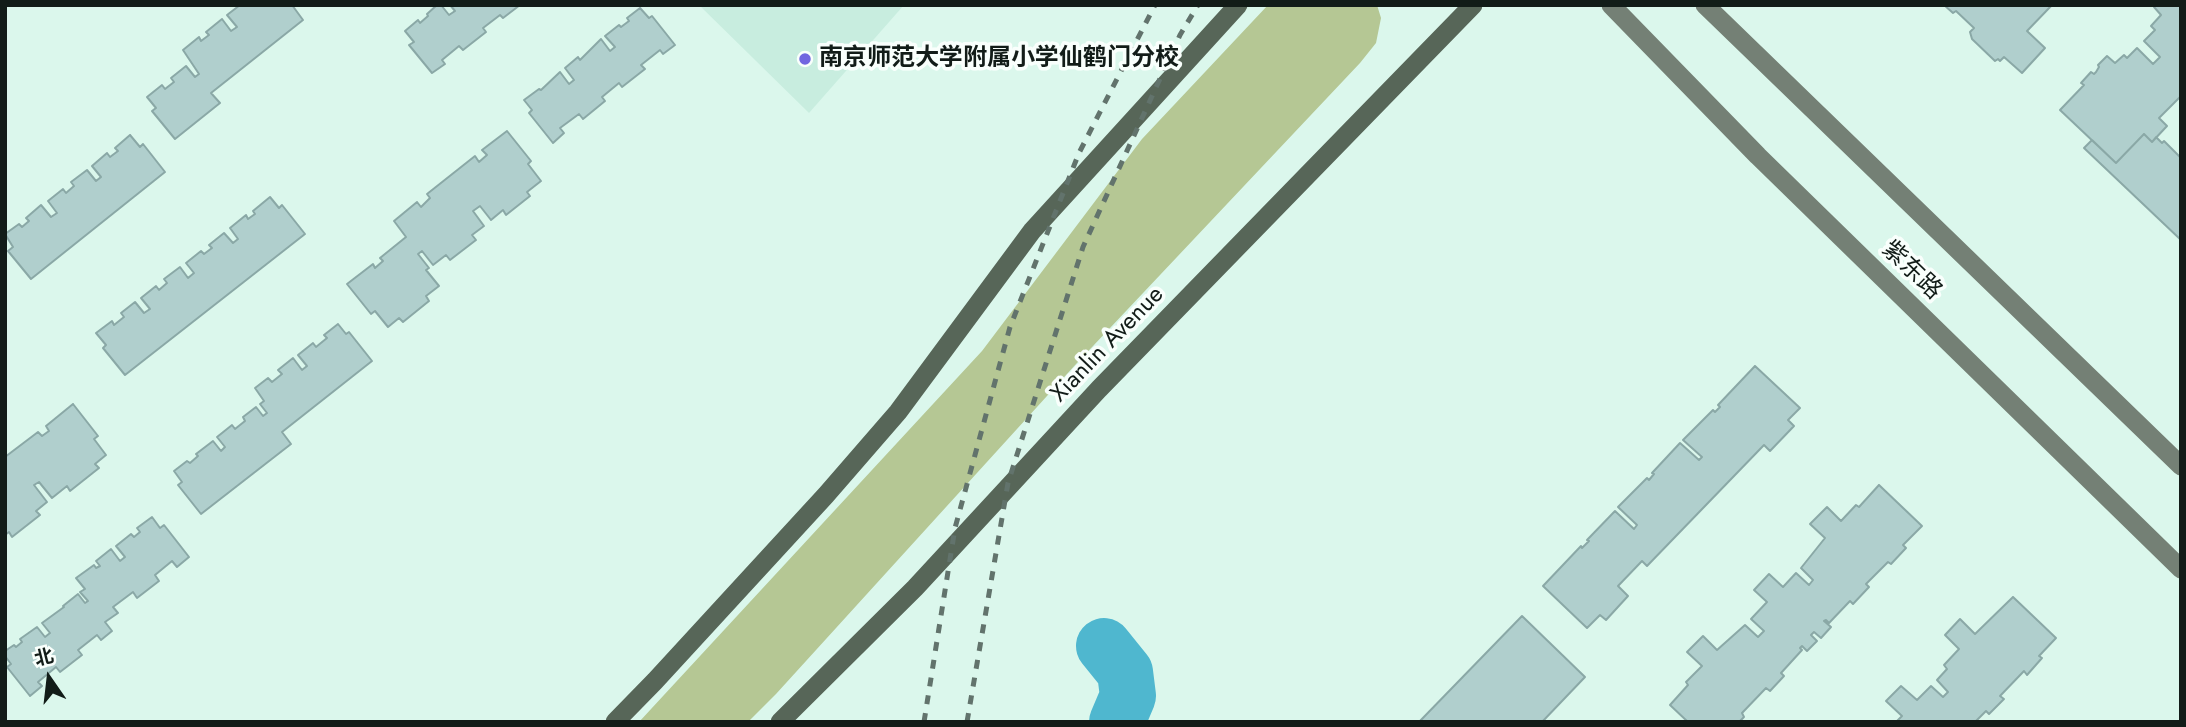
<!DOCTYPE html>
<meta charset="utf-8">
<style>
body{margin:0}
#map{position:relative;width:2186px;height:727px;overflow:hidden;background:#dbf7ec;font-family:Jost,"Noto Sans SC",sans-serif}
canvas{display:block}
.frame{position:absolute;inset:0;border:7px solid #121c18;pointer-events:none}
.north{position:absolute;left:14px;top:643px;width:70px;height:70px;-webkit-text-stroke:5px #f9fffc;paint-order:stroke;rotate:346deg;font-size:19px;font-weight:700;line-height:28px;text-align:center;color:#121c18}
.north::after{content:'';display:block;margin:auto;width:24px;height:32px;background:#121c18;clip-path:polygon(50% 0,100% 100%,50% 72%,0 100%)}
</style>
<div id="map">
<canvas width="2186" height="727"></canvas>
<div class="frame"></div>
<div class="north">北</div>
</div>
<script>
const ctx = document.querySelector('canvas').getContext('2d');
ctx.lineJoin = 'round';
function fill(path, color) {
  ctx.fillStyle = color;
  ctx.fill(path, 'evenodd');
}
function poly(rows) {
  const path = new Path2D();
  for (const r of rows) {
    path.moveTo(r[0], r[1]);
    for (let i = 2; i < r.length; i += 2) path.lineTo(r[i], r[i + 1]);
  }
  return path;
}
function strokePath(path, color, width, dash) {
  ctx.strokeStyle = color;
  ctx.lineWidth = width;
  ctx.lineCap = dash ? 'butt' : 'round';
  ctx.setLineDash(dash || []);
  ctx.stroke(path);
}
function label(font, color, halo, rows, align = 'center') {
  ctx.font = font + ' Jost,"Noto Sans SC",sans-serif';
  ctx.lineWidth = 7;
  ctx.setLineDash([]);
  ctx.textBaseline = 'middle';
  ctx.strokeStyle = halo;
  ctx.fillStyle = color;
  for (const [text, x, y, turn = 0] of rows) {
    ctx.save();
    ctx.translate(x, y);
    ctx.rotate((+turn || 0) * Math.PI / 180);
    ctx.textAlign = isNaN(turn) ? turn : align;
    if (halo) ctx.strokeText(text, 0, 0);
    ctx.fillText(text, 0, 0);
    ctx.restore();
  }
}
fill(poly([
 [699,5,904,5,809,113]
]), '#c8eddf');
fill(poly([
 [1268,5,1377,5,1381,18,1376,43,1360,63,1077,363,776,694,748,722,639,722,982,351,1142,139]
]), '#b5c794');
strokePath(poly([
 [1104,646,1125,672,1128,696,1117,722]
]), '#4fb7cf', 56);
const building = poly([
 [240,5,292,5,303,20,211,93,220,103,175,139,152,111,156,108,147,97,162,85,165,89,174,82,171,78,186,66,195,77,199,74,183,50,199,37,201,41,209,35,206,32,222,19,231,31,237,27,227,15,240,5],
 [437,5,441,5,449,15,455,11,450,5,520,5,503,18,500,15,483,28,486,32,463,50,459,46,442,60,445,64,432,73,409,45,414,42,405,31,418,20,420,23,428,16,427,14,437,5],
 [1944,5,2052,5,2027,31,2045,48,2022,73,2004,57,2000,61,1998,59,1995,61,1972,39,1970,32,1974,28,1956,11,1953,13,1944,5],
 [2156,5,2181,5,2181,96,2159,118,2167,126,2152,142,2144,134,2116,163,2060,110,2084,85,2081,83,2091,72,2094,74,2096,72,2099,67,2098,65,2107,56,2115,63,2124,55,2127,58,2137,48,2153,64,2160,57,2144,41,2155,30,2151,26,2161,15,2154,7,2156,5],
 [640,8,649,18,652,16,675,45,663,54,660,50,641,65,645,69,622,87,619,83,602,97,605,101,583,119,579,114,560,128,564,133,553,143,529,113,532,110,524,100,539,89,541,90,560,72,569,84,574,80,565,68,578,57,580,60,601,39,610,51,615,47,605,36,619,25,621,27,629,21,627,18,640,8],
 [507,131,531,161,528,164,541,181,527,192,530,196,506,215,503,210,491,220,480,206,473,211,484,226,472,235,476,240,450,260,446,255,433,265,422,251,418,254,429,268,426,270,439,286,426,296,429,301,403,322,399,318,388,327,375,311,371,314,347,284,373,264,375,268,383,261,380,258,406,237,394,221,417,202,421,207,430,198,427,194,475,156,479,162,487,155,482,150,507,131],
 [2144,134,2152,142,2156,137,2162,143,2164,141,2181,158,2181,240,2084,148,2092,140,2116,163,2144,134],
 [130,135,140,147,143,144,165,172,31,279,8,251,13,247,5,234,19,224,22,227,29,221,26,218,41,205,51,217,57,213,48,201,63,189,66,193,74,186,71,182,87,170,96,181,101,177,92,166,107,153,110,157,118,151,115,148,130,135],
 [270,197,279,208,282,205,305,234,125,375,103,348,106,345,96,333,112,321,114,325,124,317,121,313,135,302,144,313,150,309,141,298,156,286,159,290,167,283,164,279,180,267,188,278,194,273,186,263,201,251,204,254,212,248,209,245,224,233,233,243,238,239,230,228,246,215,248,219,255,214,253,211,270,197],
 [338,324,346,334,349,332,372,361,282,432,291,444,201,514,178,485,182,482,174,471,187,461,190,463,198,456,196,454,213,441,221,451,225,447,217,437,232,425,235,429,245,421,243,417,256,407,263,416,267,413,260,404,264,401,255,388,268,378,272,382,282,374,278,370,293,358,302,370,307,366,298,355,313,343,316,347,327,338,324,335,338,324],
 [1755,366,1800,408,1788,420,1794,426,1770,451,1764,445,1647,566,1642,561,1618,586,1628,596,1606,620,1600,615,1587,628,1543,586,1581,546,1582,548,1589,541,1587,540,1615,511,1634,529,1637,525,1618,507,1647,478,1649,480,1654,474,1652,473,1680,443,1699,460,1702,457,1683,440,1713,410,1715,412,1720,407,1718,405,1755,366],
 [73,404,98,436,94,439,106,455,95,464,99,468,70,491,67,486,52,498,39,482,34,485,47,502,36,511,40,515,12,537,9,532,5,535,5,457,38,432,42,436,49,431,46,426,73,404],
 [1879,485,1922,526,1903,545,1906,548,1891,564,1888,562,1866,584,1869,587,1853,604,1850,601,1829,623,1826,620,1824,621,1831,627,1821,638,1814,632,1811,635,1817,641,1807,651,1802,646,1800,648,1802,650,1781,673,1784,676,1770,691,1766,688,1742,713,1744,717,1739,722,1688,722,1670,705,1688,685,1686,682,1702,666,1687,652,1703,636,1717,650,1745,625,1758,637,1764,631,1751,619,1767,602,1754,590,1769,574,1783,587,1796,573,1809,585,1813,580,1801,568,1825,538,1810,524,1827,507,1841,521,1856,505,1859,507,1879,485],
 [152,517,160,528,164,525,189,557,177,567,172,561,155,575,159,581,137,598,133,592,113,607,118,613,105,622,112,631,101,640,97,635,78,650,82,655,60,672,56,667,38,682,42,686,30,696,7,667,11,664,5,656,5,651,14,645,16,647,22,642,20,639,37,627,45,637,50,633,42,623,64,607,63,606,78,594,85,603,88,601,80,592,85,589,76,578,94,565,96,568,100,566,96,561,111,549,120,561,125,557,116,546,131,534,134,537,140,532,137,528,152,517],
 [2013,597,2056,638,2039,656,2042,658,2027,675,2024,671,2000,696,2004,699,1989,714,1986,711,1975,722,1896,722,1902,716,1886,701,1901,686,1917,700,1931,686,1943,697,1948,692,1937,680,1947,669,1944,665,1959,649,1945,635,1960,619,1975,634,2013,597],
 [1522,616,1585,677,1542,722,1419,722,1522,616]
]);
fill(building, '#b0cfcd');
strokePath(building, '#8aa8a6', 2);
strokePath(poly([
 [1611,5,1758,156,2181,569],
 [1705,5,2181,466]
]), '#748075', 19);
strokePath(poly([
 [615,722,655,681,826,495,898,412,1032,231,1238,5],
 [780,722,915,588,1099,389,1473,5]
]), '#576658', 19);
strokePath(poly([
 [924,722,955,528,1010,327,1079,153,1155,5],
 [967,722,1008,483,1083,247,1180,35,1198,5]
]), '#62736c', 5, [9, 9]);
for (const [x, y, r, color] of [
 [805,59,7,"#7166e0"]
]) {
  const dot = new Path2D();
  dot.arc(x, y, r, 0, 2 * Math.PI);
  ctx.fillStyle = color;
  ctx.fill(dot);
  strokePath(dot, '#f9fffc', 2.5);
}
label('bold 24px', '#121c18', '#f9fffc', [
 ["南京师范大学附属小学仙鹤门分校",819,59]
], 'left');
label('24px', '#121c18', '#f9fffc', [
 ["紫东路",1911,271,44],
 ["Xianlin Avenue",1108,345,-46]
]);
</script>
